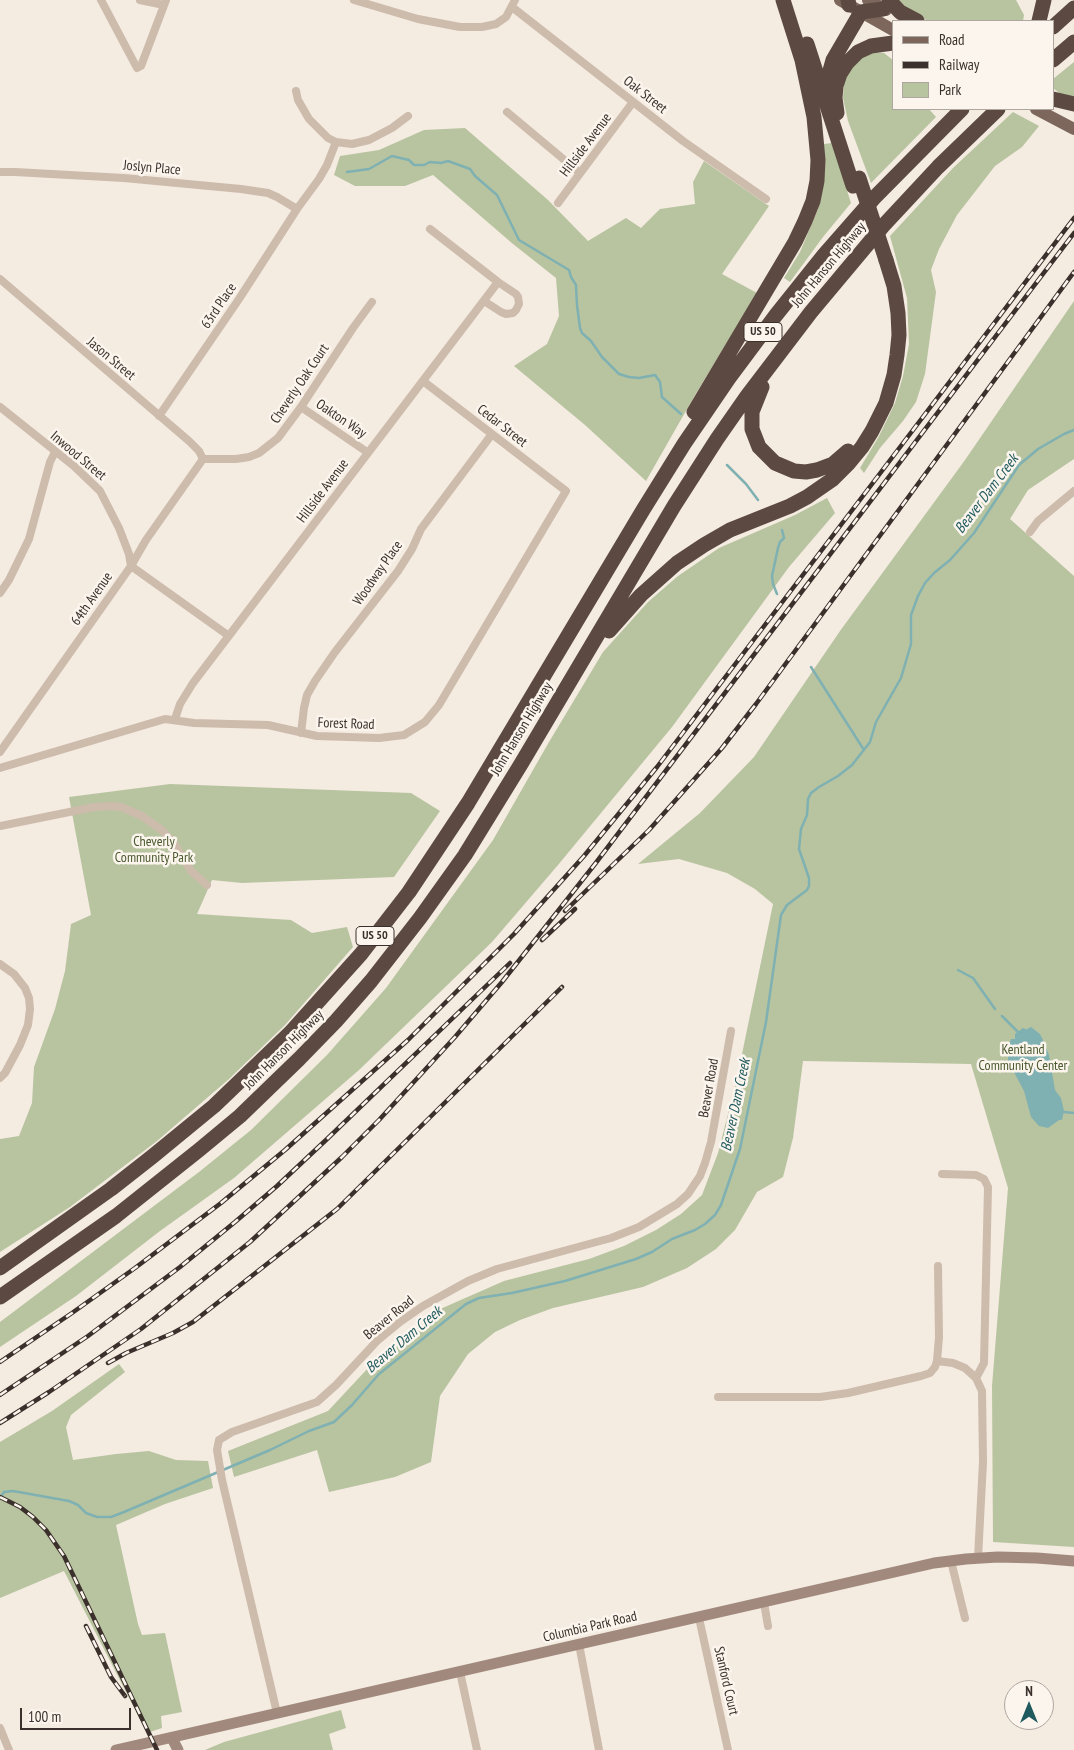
<!DOCTYPE html>
<style>
body{margin:0}
#map{position:relative;width:1074px;height:1750px;overflow:hidden;background:#f4ebe1;font-family:"PT Sans Narrow",sans-serif}
canvas{display:block}
.legend{position:absolute;left:892px;top:20px;width:162px;height:90px;box-sizing:border-box;background:#fbf5ee;border:1px solid #aea6a0;margin:0;padding:6px 9px;list-style:none;font-size:15px;color:#3b302b}
.legend li{display:flex;align-items:center;gap:10px;height:25px}
.legend b{width:25px;border:1px solid #aea6a0}
.north{position:absolute;left:1004px;top:1680px;width:50px;height:50px;box-sizing:border-box;background:#fbf5ee;border:1px solid #aea6a0;border-radius:50%;rotate:0deg;font-size:14px;font-weight:700;line-height:20px;text-align:center;color:#3b302b}
.north::after{content:'';display:block;margin:auto;width:18px;height:22px;background:#1f5a5e;clip-path:polygon(50% 0,100% 100%,50% 72%,0 100%)}
.scale{position:absolute;left:20px;top:1708px;width:111px;height:22px;box-sizing:border-box;border:2px solid #3b302b;border-top:0;padding-left:6px;font-size:15px;line-height:18px;white-space:nowrap;color:#3b302b;-webkit-text-stroke:4px #fbf5ee;paint-order:stroke}
</style>
<div id="map">
<canvas width="1074" height="1750"></canvas>
<ul class="legend">
<li><b style="height:6px;background:#7d675c"></b>Road</li>
<li><b style="height:6px;background:#3b302b"></b>Railway</li>
<li><b style="height:14px;background:#b8c4a0"></b>Park</li>
</ul>
<div class="north">N</div>
<div class="scale">100 m</div>
</div>
<script>
const ctx = document.querySelector('canvas').getContext('2d');
ctx.lineJoin = 'round';
function fill(path, color) {
  ctx.fillStyle = color;
  ctx.fill(path, 'evenodd');
}
function poly(rows) {
  const path = new Path2D();
  for (const r of rows) {
    path.moveTo(r[0], r[1]);
    for (let i = 2; i < r.length; i += 2) path.lineTo(r[i], r[i + 1]);
  }
  return path;
}
function strokePath(path, color, width, dash) {
  ctx.strokeStyle = color;
  ctx.lineWidth = width;
  ctx.lineCap = dash ? 'butt' : 'round';
  ctx.setLineDash(dash || []);
  ctx.stroke(path);
}
function label(font, color, halo, rows, align = 'center') {
  ctx.font = font + ' "PT Sans Narrow",sans-serif';
  ctx.lineWidth = 5;
  ctx.setLineDash([]);
  ctx.textBaseline = 'middle';
  ctx.strokeStyle = halo;
  ctx.fillStyle = color;
  for (const [text, x, y, turn = 0] of rows) {
    ctx.save();
    ctx.translate(x, y);
    ctx.rotate((+turn || 0) * Math.PI / 180);
    ctx.textAlign = isNaN(turn) ? turn : align;
    if (halo) ctx.strokeText(text, 0, 0);
    ctx.fillText(text, 0, 0);
    ctx.restore();
  }
}
fill(poly([
 [895,0,1016,0,1024,15,1023,21,928,21,905,9],
 [870,52,884,53,893,60,893,109,929,109,936,117,871,183,848,121,843,98,844,78,853,62],
 [1074,62,1074,99,1064,97,1053,88,1053,79],
 [1013,112,1039,126,1022,147,995,166,957,215,939,249,931,270,936,292,925,374,916,402,903,421,880,448,864,473,860,468,879,436,895,403,903,376,909,344,907,298,890,236,953,168],
 [465,128,548,200,588,241,626,218,641,228,660,209,695,204,693,182,704,161,769,206,722,274,757,293,695,395,646,481,585,425,514,366,547,344,559,316,556,278,513,244,433,175,405,186,355,186,334,175,340,156,379,150,424,130],
 [832,143,851,203,823,237,790,282,784,278,800,252,818,209,824,144],
 [1074,301,1074,459,1028,490,1010,519,1074,576,1074,1547,993,1542,992,1386,1008,1188,971,1064,803,1061,793,1138,783,1177,757,1192,735,1230,716,1249,687,1268,643,1287,553,1308,520,1320,495,1332,468,1354,440,1396,431,1462,395,1477,329,1492,317,1450,234,1477,228,1451,328,1411,383,1352,438,1310,504,1281,589,1259,624,1246,656,1230,681,1214,702,1195,718,1153,736,1083,773,904,755,889,727,873,679,859,638,864,700,813,754,757,840,631,965,460],
 [827,498,835,513,789,567,672,727,558,865,492,942,359,1070,234,1178,160,1231,76,1296,0,1347,0,1322,199,1172,251,1130,327,1055,386,988,493,840,549,742,603,652,648,602,678,576,719,548,795,515],
 [170,784,411,793,440,811,394,877,242,883,212,880,197,914,291,920,312,933,347,927,353,947,285,1025,229,1079,157,1141,70,1207,0,1252,0,1139,19,1136,32,1103,34,1067,55,1009,65,971,71,924,91,915,69,797],
 [119,1364,125,1372,71,1415,66,1427,73,1460,116,1454,149,1451,176,1460,208,1461,213,1488,165,1504,116,1525,138,1624,142,1635,165,1633,182,1712,161,1716,162,1728,147,1733,64,1571,0,1598,0,1442,52,1411],
 [341,1710,346,1728,329,1734,333,1750,205,1750,224,1742]
]), '#b8c4a0');
fill(poly([
 [1031,1027,1040,1034,1043,1040,1049,1055,1055,1090,1061,1098,1064,1111,1062,1120,1059,1120,1048,1128,1039,1126,1031,1117,1024,1091,1008,1061,1008,1048,1011,1039,1015,1039,1015,1034,1023,1028,1028,1030,1027,1029]
]), '#7fb0b2');
strokePath(poly([
 [347,172,369,169,392,156,409,160,414,165,424,165,430,162,441,163,448,161,470,169,475,176,497,195,519,240,569,270,571,277,576,285,577,305,580,328,582,333,591,341,602,357,619,374,629,377,639,378,655,375,660,382,662,397,681,414],
 [727,465,746,484,758,500],
 [777,594,773,584,772,576,778,548,780,542,784,538,782,530],
 [811,667,864,750],
 [958,970,973,978,995,1009],
 [1002,1016,1018,1032],
 [1064,1112,1074,1113],
 [0,1498,4,1492,13,1491,69,1501,78,1505,86,1513,97,1517,111,1517,124,1512,270,1450,309,1431,334,1422,352,1405,379,1374,466,1304,479,1298,512,1293,565,1281,636,1259,652,1252,672,1239,695,1230,705,1224,715,1215,721,1205,740,1149,766,1022,781,915,787,905,807,890,809,886,809,878,799,849,801,829,807,815,808,799,811,793,819,787,838,776,852,765,870,742,876,722,901,678,911,644,911,615,918,596,925,583,934,573,950,560,974,533,1019,465,1038,449,1064,434,1074,430]
]), '#7fb0b2', 2.5);
strokePath(poly([
 [101,0,137,68,141,66,166,0],
 [140,0,164,5],
 [354,0,418,19,460,27,482,27,496,24,506,17,515,0],
 [512,7,683,141,766,199],
 [296,91,298,100,309,119,328,138,336,142,352,144,369,140,392,128,408,116],
 [507,112,580,173],
 [0,172,15,172,124,178,241,189,268,193,277,197,297,209],
 [558,203,633,102],
 [430,229,498,282,516,294,518,297,519,304,516,310,513,313,506,314,501,312,484,301],
 [0,279,189,441,199,451,203,459],
 [0,407,74,466,100,491,119,528,129,554,131,566,229,636],
 [301,407,367,452],
 [159,416,239,299,297,209,319,179,327,165,336,142],
 [203,459,236,459,249,457,259,453,278,438,301,407,353,328,372,302],
 [1030,532,1038,521,1074,491],
 [0,593,9,580,29,539,50,462,55,452],
 [175,719,180,704,193,683,498,282],
 [301,733,304,708,307,695,315,681,335,652,398,571,412,549,421,529,492,434],
 [0,752,131,566,146,540,203,459],
 [0,768,165,719,194,723,268,725,317,736,379,738,404,735,425,722,439,705,566,491,423,381],
 [0,826,94,807,113,806,121,807,142,816,163,831,175,845,191,871,207,885],
 [0,964,14,974,25,988,29,998,30,1009,28,1025,20,1045,5,1073,0,1078],
 [942,1174,976,1175,984,1179,988,1187,984,1363,976,1378],
 [937,1361,953,1363,965,1368,976,1378,982,1391,983,1462,978,1558],
 [718,1397,820,1397,848,1393,921,1376,930,1373,935,1367,937,1361,939,1337,938,1266],
 [951,1561,965,1618],
 [764,1603,768,1626],
 [699,1618,728,1750],
 [579,1644,599,1750],
 [460,1672,477,1750],
 [277,1713,222,1480,217,1450,219,1440,232,1432,317,1402,336,1385,377,1341,400,1322,423,1306,468,1281,497,1269,611,1238,639,1227,677,1204,688,1194,700,1176,705,1163,711,1142,731,1031],
 [0,1728,9,1750]
]), '#cdbbac', 8);
strokePath(poly([
 [172,1738,178,1750],
 [116,1750,934,1563,966,1559,998,1557,1037,1558,1074,1561]
]), '#a18a7d', 11);
strokePath(poly([
 [840,0,893,30],
 [868,0,886,10],
 [1036,109,1074,129]
]), '#7d675c', 12);
strokePath(poly([
 [848,0,849,5],
 [889,0,900,12,917,21],
 [1039,21,1044,0],
 [1053,27,1074,8],
 [807,44,853,186],
 [1053,60,1074,42],
 [826,94,827,81,833,60,861,12,883,9],
 [1053,99,1074,104],
 [837,113,835,98,836,86,840,74,847,63,858,52,871,46,893,43],
 [762,387,752,412,752,429,759,447,775,463,794,471,806,472,817,470,833,464,848,451],
 [694,412,795,242,805,221,813,201,817,181,818,160,814,117,802,60,783,0],
 [609,631,641,595,677,563,704,545,730,530,790,506,807,497,833,479,848,464,862,447,872,431,886,403,894,375,897,355,899,335,898,313,894,286,886,260],
 [0,1268,111,1189,153,1156,214,1106,290,1033,361,954,409,892,468,803,643,510,684,444,729,378,776,315,824,255,874,198,962,109],
 [0,1297,116,1216,199,1150,240,1116,299,1059,336,1021,371,981,420,918,465,855,521,764,674,506,717,439,747,396,811,312,883,226,938,167,998,109]
]), '#5c4a42', 15);
const rail = poly([
 [565,911,649,830,722,748,756,704,1074,272],
 [542,940,575,909],
 [0,1362,72,1313,135,1268,221,1203,285,1150,408,1040,514,934,584,856,657,767,1074,218],
 [108,1363,126,1353,173,1333,193,1322,337,1209,562,987],
 [0,1395,88,1336,180,1267,235,1222,277,1186,326,1140,510,963],
 [0,1423,49,1392,141,1329,250,1242,342,1157,379,1120,455,1037,502,982,595,864,1074,233],
 [0,1497,20,1507,33,1517,46,1530,64,1556,157,1750],
 [86,1626,111,1677,125,1696]
]);
strokePath(rail, '#3b302b', 4.5);
strokePath(rail, '#fbf5ee', 2.5, [8]);
strokePath(poly([
 [859,178,886,260]
]), '#5c4a42', 15);
for (const [x, y, w] of [
 [763,332,38],
 [375,936,38]
]) {
  const box = new Path2D();
  box.roundRect(x - w / 2, y - 9.5, w, 19, 4);
  ctx.fillStyle = '#fbf5ee';
  ctx.fill(box);
  strokePath(box, '#3b302b', 1);
}
label('bold 12px', '#3b302b', null, [
 ["US 50",763,332],
 ["US 50",375,936]
]);
label('14px', '#3b302b', '#fbf5ee', [
 ["Oak Street",645,95,38],
 ["Hillside Avenue",586,145,-53],
 ["Joslyn Place",152,168,5],
 ["John Hanson Highway",829,265,-50],
 ["63rd Place",219,306,-56],
 ["Jason Street",111,359,40],
 ["Cheverly Oak Court",300,384,-56],
 ["Oakton Way",341,419,34],
 ["Cedar Street",502,426,38],
 ["Inwood Street",78,456,40],
 ["Hillside Avenue",323,491,-53],
 ["Woodway Place",378,573,-55],
 ["64th Avenue",92,599,-55],
 ["Forest Road",346,724,2],
 ["John Hanson Highway",522,729,-59],
 ["John Hanson Highway",284,1050,-45],
 ["Beaver Road",709,1088,-80],
 ["Beaver Road",389,1318,-39],
 ["Columbia Park Road",590,1627,-13],
 ["Stanford Court",726,1681,77]
]);
label('14px', '#4a5a2e', '#fbf5ee', [
 ["Cheverly",154,842],
 ["Community Park",154,858],
 ["Kentland",1023,1050],
 ["Community Center",1023,1066]
]);
label('italic 15px', '#1f5a5e', '#fbf5ee', [
 ["Beaver Dam Creek",987,494,-53],
 ["Beaver Dam Creek",736,1105,-78],
 ["Beaver Dam Creek",404,1340,-40]
]);
</script>
